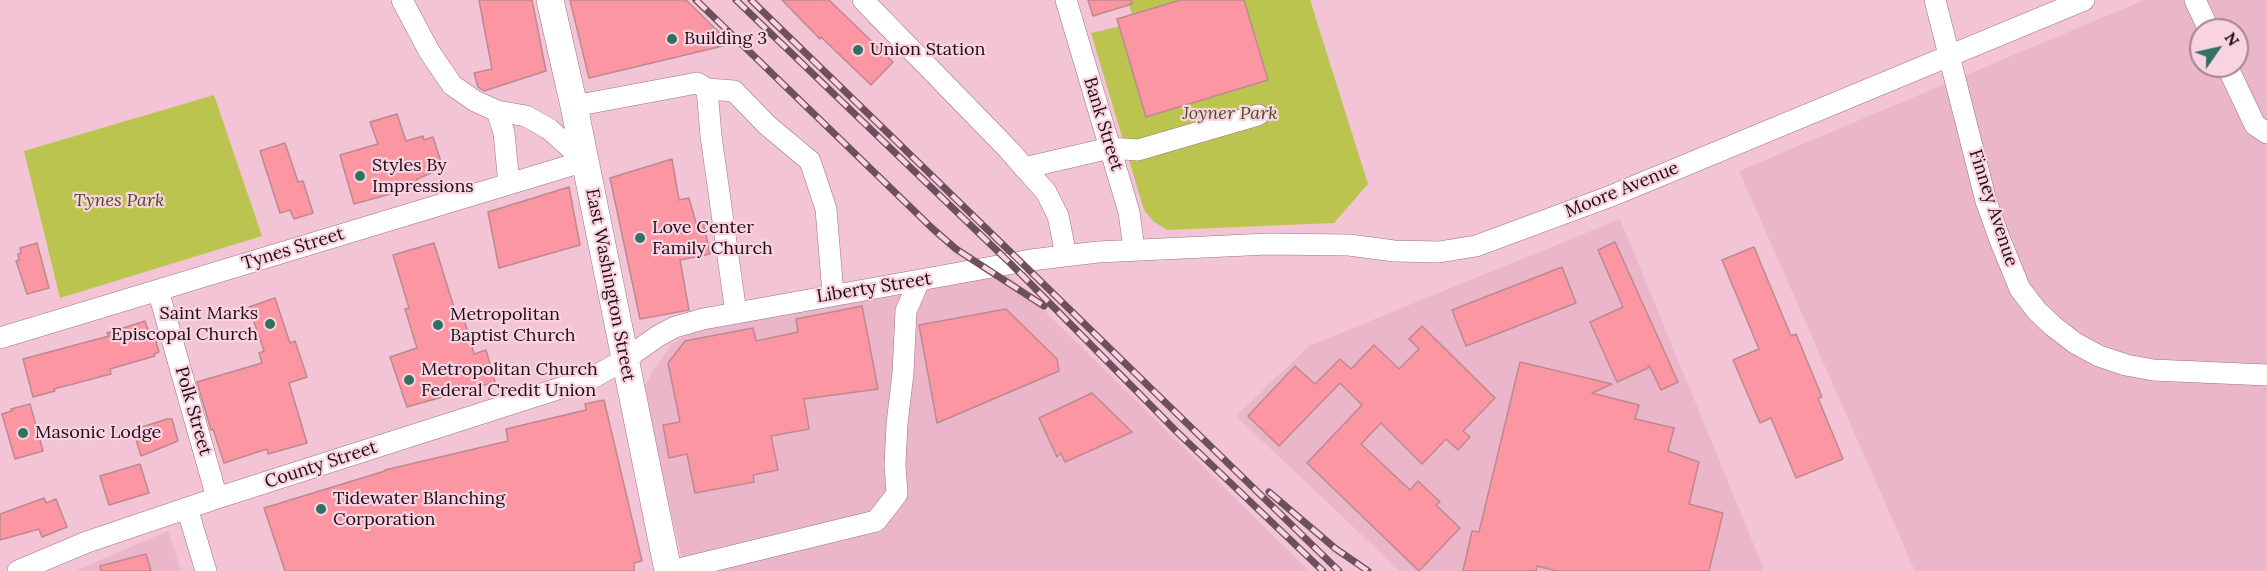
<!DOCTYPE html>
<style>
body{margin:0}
#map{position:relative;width:2267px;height:571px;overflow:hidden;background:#f3c3d6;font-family:Lora,serif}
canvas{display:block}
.north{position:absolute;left:2189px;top:18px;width:60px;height:60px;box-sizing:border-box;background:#fad3e2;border:2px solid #a28490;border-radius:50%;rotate:56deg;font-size:16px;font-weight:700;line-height:24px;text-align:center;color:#1d0d14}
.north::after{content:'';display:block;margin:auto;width:21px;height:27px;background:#317160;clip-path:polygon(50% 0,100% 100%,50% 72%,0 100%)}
</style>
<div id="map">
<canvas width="2267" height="571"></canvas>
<div class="north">N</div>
</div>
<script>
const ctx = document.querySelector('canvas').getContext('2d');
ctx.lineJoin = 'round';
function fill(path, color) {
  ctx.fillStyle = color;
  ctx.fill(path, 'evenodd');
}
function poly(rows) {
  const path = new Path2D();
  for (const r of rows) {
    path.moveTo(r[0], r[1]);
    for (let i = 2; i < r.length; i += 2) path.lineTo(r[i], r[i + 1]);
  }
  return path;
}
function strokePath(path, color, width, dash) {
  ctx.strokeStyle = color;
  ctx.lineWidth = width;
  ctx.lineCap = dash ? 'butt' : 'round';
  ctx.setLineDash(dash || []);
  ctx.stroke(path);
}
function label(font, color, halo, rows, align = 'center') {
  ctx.font = font + ' Lora,serif';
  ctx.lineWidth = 4.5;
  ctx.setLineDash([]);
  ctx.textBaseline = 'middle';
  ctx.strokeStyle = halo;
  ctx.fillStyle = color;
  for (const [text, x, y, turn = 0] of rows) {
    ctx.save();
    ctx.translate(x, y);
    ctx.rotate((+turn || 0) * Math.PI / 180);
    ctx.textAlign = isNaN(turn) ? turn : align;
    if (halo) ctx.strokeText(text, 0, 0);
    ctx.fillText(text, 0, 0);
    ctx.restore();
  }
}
fill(poly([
 [2144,0,2267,0,2267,571,1915,571,1739,171],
 [2201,30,2237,30,2237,66,2201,66],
 [1620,219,1763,567,1761,571,1400,571,1236,416,1309,346],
 [1007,274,1309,571,685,571,646,406,645,385,655,368,672,344,691,332],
 [168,531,181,571,75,571]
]), '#ebb5ca');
fill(poly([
 [1128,0,1310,0,1368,184,1334,223,1167,230,1153,221,1144,210,1091,33,1134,23],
 [214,95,262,236,60,298,24,151]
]), '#bcc450');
const building = poly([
 [479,0,532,0,546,71,484,91,478,87,474,73,492,69,479,0],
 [570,0,686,0,731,44,589,78,570,0],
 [782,0,829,0,893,62,871,85,821,37,820,39,782,0],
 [1088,0,1131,0,1132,4,1093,16,1088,0],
 [1181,0,1244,0,1268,80,1146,117,1117,19,1181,0],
 [397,114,406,141,423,136,424,140,433,137,443,168,417,179,419,186,354,204,340,155,378,144,370,122,397,114],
 [285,143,298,182,303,181,313,213,294,219,290,210,280,213,260,151,285,143],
 [672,159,679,200,689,198,696,223,703,221,710,254,680,260,689,310,640,319,610,178,672,159],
 [569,187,580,245,499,268,488,212,569,187],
 [1615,242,1678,382,1661,390,1649,365,1648,368,1617,382,1590,322,1623,307,1598,250,1615,242],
 [37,243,49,288,27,294,16,261,19,260,18,254,21,253,20,248,37,243],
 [434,243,456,314,462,312,474,354,486,350,495,382,407,407,390,357,417,348,405,309,409,308,393,255,434,243],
 [1754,247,1791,336,1796,334,1822,397,1818,398,1843,459,1796,478,1771,418,1760,423,1733,360,1759,349,1722,260,1754,247],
 [1562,267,1576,303,1466,346,1452,310,1562,267],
 [275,298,290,343,295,341,307,377,289,383,307,443,268,454,267,449,224,463,213,429,211,430,197,382,262,363,259,353,264,351,249,307,275,298],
 [862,306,878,389,804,399,809,429,771,436,778,470,753,475,754,482,695,493,687,454,669,458,663,425,680,422,668,363,685,341,753,328,756,341,798,332,796,319,862,306],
 [1006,309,1057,359,1059,371,937,423,919,325,1006,309],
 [145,321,151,339,155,338,159,352,154,354,155,356,110,369,111,374,54,389,55,391,33,397,23,359,109,336,107,333,145,321],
 [1422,326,1495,398,1463,431,1470,437,1458,450,1446,439,1422,464,1381,423,1361,444,1410,490,1418,481,1440,502,1436,505,1460,528,1419,571,1307,463,1362,405,1340,383,1279,446,1248,416,1295,366,1315,384,1340,359,1351,369,1374,345,1399,369,1419,349,1409,339,1422,326],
 [1520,362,1612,384,1592,393,1639,405,1635,419,1674,428,1668,451,1699,462,1689,504,1723,513,1709,571,1556,571,1537,566,1536,571,1463,571,1472,531,1479,532,1520,362],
 [1092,393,1132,432,1065,462,1061,453,1057,457,1039,418,1092,393],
 [604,400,642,561,634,563,634,571,285,571,264,508,385,471,385,470,508,441,506,429,586,410,585,404,604,400],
 [30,404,43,451,15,459,2,414,12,411,11,409,30,404],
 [167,419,172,419,178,441,141,456,133,430,167,419],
 [140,464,149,493,109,505,100,476,140,464],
 [44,498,46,503,56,499,67,527,42,537,39,529,0,540,0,514,44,498],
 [146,554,151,571,101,571,100,566,146,554]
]);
fill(building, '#fc96a2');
strokePath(building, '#bb8a8f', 1.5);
const minor = poly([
 [402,0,429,51,452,85,475,101,497,111,526,116,549,129,585,161],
 [863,0,1008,149,1046,192,1058,216,1066,255],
 [1066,0,1129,212,1134,249],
 [1935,0,1986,201,2000,240,2020,289,2037,311,2053,326,2075,343,2099,356,2126,365,2153,370,2267,375],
 [2195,0,2209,30],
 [2227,66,2255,125,2267,133],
 [707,89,711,136,736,313],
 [574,106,697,83,707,89,734,91,767,125,810,161,826,209,833,294],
 [497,111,504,133,509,184],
 [1024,168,1110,148,1138,150,1258,115],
 [158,290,217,498],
 [0,338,585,161],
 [187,508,206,571],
 [18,571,87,542,217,498,592,378,624,360,658,336,675,327,703,319,1031,260,1098,252,1268,244,1349,245,1394,251,1439,252,1476,246,1611,196,2084,0],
 [671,571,876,521,897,494,895,465,897,424,903,373,906,311,919,281]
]);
const major = poly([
 [550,0,574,106,668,571]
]);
strokePath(minor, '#9d7283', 22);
strokePath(major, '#9d7283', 28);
strokePath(minor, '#fff', 21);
strokePath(major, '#fff', 27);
const rail = poly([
 [696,0,933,229,956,249,1044,306],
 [736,0,1011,264,1176,431,1323,571],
 [751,0,1339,571],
 [1269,492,1336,549,1368,571]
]);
strokePath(rail, '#6c505c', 7);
strokePath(rail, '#fad3e2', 4.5, [14]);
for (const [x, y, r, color] of [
 [672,39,6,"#317160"],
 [858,50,6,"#317160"],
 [360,176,6,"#317160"],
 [640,238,6,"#317160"],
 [270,324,6,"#317160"],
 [438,325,6,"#317160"],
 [409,380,6,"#317160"],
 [23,433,6,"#317160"],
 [321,509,6,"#317160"]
]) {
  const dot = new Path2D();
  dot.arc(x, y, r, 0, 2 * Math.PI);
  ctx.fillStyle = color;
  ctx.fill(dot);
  strokePath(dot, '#fad3e2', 2);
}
label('18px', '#1d0d14', '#fad3e2', [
 ["Building 3",684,39],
 ["Union Station",870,50],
 ["Styles By",372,166],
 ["Impressions",372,187],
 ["Love Center",652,228],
 ["Family Church",652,249],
 ["Saint Marks",258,314,"right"],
 ["Episcopal Church",258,335,"right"],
 ["Metropolitan",450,315],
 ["Baptist Church",450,336],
 ["Metropolitan Church",421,370],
 ["Federal Credit Union",421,391],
 ["Masonic Lodge",35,433],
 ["Tidewater Blanching",333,499],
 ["Corporation",333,520]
], 'left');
label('italic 18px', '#4e511d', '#fad3e2', [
 ["Joyner Park",1230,114],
 ["Tynes Park",119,201]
]);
label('18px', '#1d0d14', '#fad3e2', [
 ["Bank Street",1103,124,73],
 ["Moore Avenue",1622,190,-22],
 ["Finney Avenue",1993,208,72],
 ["Tynes Street",293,249,-17],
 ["East Washington Street",610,285,79],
 ["Liberty Street",874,288,-9],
 ["Polk Street",193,411,74],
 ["County Street",321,465,-18]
]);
</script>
